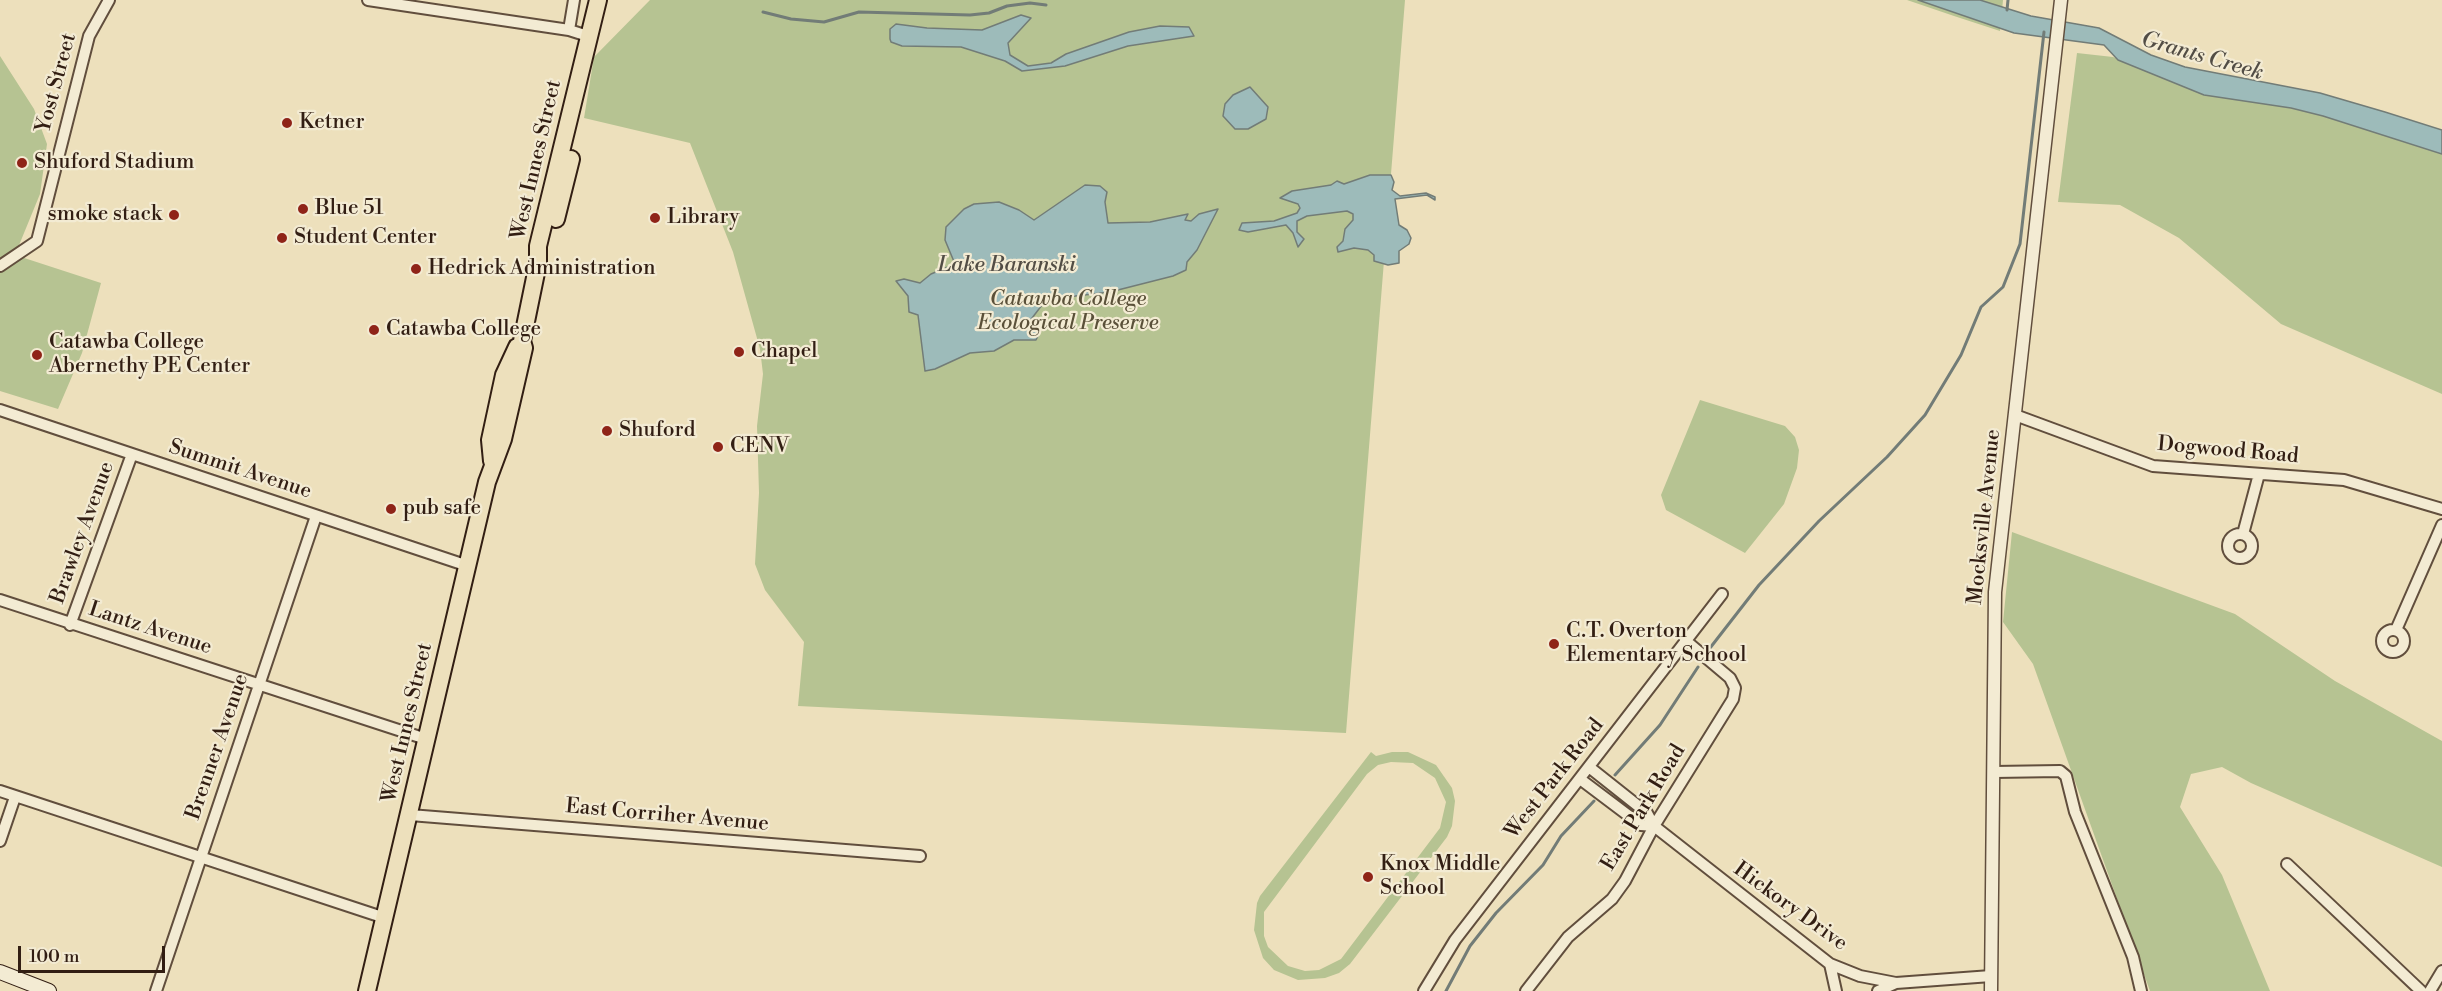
<!DOCTYPE html>
<style>
body{margin:0}
#map{position:relative;width:2442px;height:991px;overflow:hidden;background:#ede0bc;font-family:"Libre Bodoni",serif}
canvas{display:block}
.scale{position:absolute;left:18px;top:946px;width:147px;height:27px;box-sizing:border-box;border:3px solid #321e13;border-top:0;padding-left:8px;font-size:18px;line-height:21px;white-space:nowrap;color:#321e13;-webkit-text-stroke:4px #f3ebd3;paint-order:stroke}
</style>
<div id="map">
<canvas width="2442" height="991"></canvas>
<div class="scale">100 m</div>
</div>
<script>
const ctx = document.querySelector('canvas').getContext('2d');
ctx.lineJoin = 'round';
function fill(path, color) {
  ctx.fillStyle = color;
  ctx.fill(path, 'evenodd');
}
function poly(rows) {
  const path = new Path2D();
  for (const r of rows) {
    if (r.length === 3) {
      path.moveTo(r[0] + r[2], r[1]);
      path.arc(r[0], r[1], r[2], 0, 2 * Math.PI);
      continue;
    }
    path.moveTo(r[0], r[1]);
    for (let i = 2; i < r.length; i += 2) path.lineTo(r[i], r[i + 1]);
  }
  return path;
}
function strokePath(path, color, width, dash) {
  ctx.strokeStyle = color;
  ctx.lineWidth = width;
  ctx.lineCap = dash ? 'butt' : 'round';
  ctx.setLineDash(dash || []);
  ctx.stroke(path);
}
function label(font, color, halo, rows, align = 'center') {
  ctx.font = font + ' "Libre Bodoni",serif';
  ctx.lineWidth = 4.5;
  ctx.setLineDash([]);
  ctx.textBaseline = 'middle';
  ctx.strokeStyle = halo;
  ctx.fillStyle = color;
  for (const [text, x, y, turn = 0] of rows) {
    ctx.save();
    ctx.translate(x, y);
    ctx.rotate((+turn || 0) * Math.PI / 180);
    ctx.textAlign = isNaN(turn) ? turn : align;
    if (halo) ctx.strokeText(text, 0, 0);
    ctx.fillText(text, 0, 0);
    ctx.restore();
  }
}
fill(poly([
 [650,0,1405,0,1346,733,798,706,804,642,765,590,755,564,759,493,757,426,763,374,760,349,733,252,690,143,584,118,594,57],
 [1907,0,2003,0,2000,31,1954,16],
 [2077,53,2113,57,2205,95,2291,108,2323,116,2442,154,2442,394,2281,324,2179,238,2120,205,2058,202],
 [0,56,34,109,47,144,40,194,15,255,101,283,82,353,58,409,0,391],
 [1700,400,1785,426,1795,437,1799,450,1797,468,1784,504,1745,553,1666,510,1661,495],
 [2012,532,2235,614,2335,681,2442,741,2442,867,2251,783,2222,767,2191,774,2180,807,2222,875,2270,991,2150,991,2033,664,2003,622],
 [1371,752,1376,756,1392,752,1408,752,1436,765,1452,788,1455,801,1452,826,1447,837,1350,964,1339,973,1325,978,1298,980,1274,970,1263,958,1254,930,1257,903,1260,896],
 [1391,762,1413,763,1435,778,1446,802,1440,828,1341,959,1319,970,1305,971,1288,966,1268,947,1264,936,1264,912,1367,774,1378,765]
]), '#b6c392');
const water = poly([
 [1918,0,1980,0,2031,16,2099,28,2151,55,2185,67,2320,93,2385,112,2442,130,2442,154,2323,116,2291,108,2204,95,2118,60,2104,45,2014,33,1918,0],
 [1021,15,1031,18,1008,43,1010,55,1028,66,1051,63,1066,54,1129,32,1160,26,1189,27,1194,36,1128,46,1065,66,1022,71,1005,61,961,47,902,46,891,42,890,39,890,29,896,24,927,28,982,30,1021,15],
 [1250,87,1268,107,1266,119,1248,129,1235,129,1223,116,1225,104,1233,95,1250,87],
 [1370,175,1391,175,1394,182,1392,190,1400,196,1426,193,1435,197,1435,200,1427,195,1395,199,1399,225,1407,230,1411,238,1409,244,1399,251,1399,263,1388,265,1374,261,1374,255,1368,250,1354,248,1338,252,1337,247,1343,241,1345,229,1353,220,1353,214,1347,211,1307,216,1297,221,1297,232,1304,239,1298,247,1293,233,1286,225,1248,232,1239,230,1242,223,1274,221,1297,213,1300,208,1298,204,1280,198,1292,191,1331,185,1337,181,1344,184,1370,175],
 [1085,185,1100,186,1107,192,1105,202,1108,223,1150,222,1188,214,1185,220,1191,221,1199,214,1218,209,1197,250,1187,262,1186,270,1173,276,1110,292,1067,297,1042,305,1029,322,1039,334,1036,340,1014,340,994,351,970,353,935,369,925,371,918,315,909,312,908,296,896,281,904,279,920,283,931,274,955,264,945,240,946,227,964,209,974,204,999,202,1019,210,1034,220,1085,185]
]);
fill(water, '#9dbbba');
strokePath(water, '#727c77', 1.5);
strokePath(poly([
 [2007,10,2008,0],
 [763,12,791,19,824,22,859,12,970,15,989,13,1007,6,1030,3,1046,5],
 [1710,648,1759,585,1819,521,1887,457,1925,415,1961,355,1981,307,2003,287,2020,244,2044,32],
 [1615,775,1660,725,1698,667],
 [1446,991,1470,946,1496,913,1543,865,1561,836,1594,801]
]), '#727c77', 3);
const minor = poly([
 [368,0,569,30,591,37],
 [569,30,574,0],
 [0,266,37,241,89,36,109,0],
 [0,410,468,566],
 [2015,415,2153,466,2344,480,2442,509],
 [2243,534,2259,474],
 [2240,546,12],
 [0,600,426,739],
 [70,625,132,454],
 [2393,641,11],
 [2396,630,2442,525],
 [1994,772,2060,771,2066,776,2075,812,2133,957,2141,991],
 [1580,779,1641,825,1654,826,1647,813,1589,767],
 [0,791,385,918],
 [410,815,920,856],
 [1654,826,1830,964,1860,976,1896,983,1991,976],
 [0,841,15,797],
 [2287,864,2421,991],
 [1830,964,1836,991],
 [156,991,316,516],
 [1424,991,1455,940,1722,594],
 [1526,991,1568,937,1612,899,1625,881,1654,826,1733,699,1735,688,1730,678,1685,640],
 [1878,991,1896,983],
 [2430,991,2442,971]
]);
const tertiary = poly([
 [1991,991,1995,592,2061,0]
]);
const secondary = poly([
 [0,972,49,991]
]);
const primary = poly([
 [556,219,571,159],
 [492,461,490,440,504,375,517,347],
 [367,991,487,482,503,439,524,348,522,341,538,263,538,246,598,0]
]);
strokePath(minor, '#614e3d', 14);
strokePath(tertiary, '#614e3d', 15);
strokePath(secondary, '#321e13', 16);
strokePath(primary, '#321e13', 20);
strokePath(minor, '#f3ebd3', 10);
strokePath(tertiary, '#f3ebd3', 12);
strokePath(secondary, '#f3ebd3', 14);
strokePath(primary, '#ede0bc', 16);
for (const [x, y, r, color] of [
 [287,123,6,"#8f2418"],
 [22,163,6,"#8f2418"],
 [303,209,6,"#8f2418"],
 [174,215,6,"#8f2418"],
 [655,218,6,"#8f2418"],
 [282,238,6,"#8f2418"],
 [416,269,6,"#8f2418"],
 [374,330,6,"#8f2418"],
 [739,352,6,"#8f2418"],
 [37,355,6,"#8f2418"],
 [607,431,6,"#8f2418"],
 [718,447,6,"#8f2418"],
 [391,509,6,"#8f2418"],
 [1554,644,6,"#8f2418"],
 [1368,877,6,"#8f2418"]
]) {
  const dot = new Path2D();
  dot.arc(x, y, r, 0, 2 * Math.PI);
  ctx.fillStyle = color;
  ctx.fill(dot);
  strokePath(dot, '#f3ebd3', 2);
}
label('21px', '#321e13', '#f3ebd3', [
 ["Yost Street",57,83,-75],
 ["West Innes Street",537,160,-77],
 ["Dogwood Road",2228,451,5],
 ["Summit Avenue",240,470,18],
 ["Mocksville Avenue",1985,517,-84],
 ["Brawley Avenue",83,533,-70],
 ["Lantz Avenue",150,629,18],
 ["West Innes Street",408,723,-77],
 ["Brenner Avenue",218,747,-71],
 ["West Park Road",1555,779,-52],
 ["East Park Road",1644,808,-59],
 ["East Corriher Avenue",667,816,5],
 ["Hickory Drive",1790,907,36]
]);
label('21px', '#321e13', '#f3ebd3', [
 ["Ketner",299,123],
 ["Shuford Stadium",34,163],
 ["Blue 51",315,209],
 ["smoke stack",162,215,"right"],
 ["Library",667,218],
 ["Student Center",294,238],
 ["Hedrick Administration",428,269],
 ["Catawba College",386,330],
 ["Catawba College",49,343],
 ["Abernethy PE Center",49,367],
 ["Chapel",751,352],
 ["Shuford",619,431],
 ["CENV",730,447],
 ["pub safe",403,509],
 ["C.T. Overton",1566,632],
 ["Elementary School",1566,656],
 ["Knox Middle",1380,865],
 ["School",1380,889]
], 'left');
label('italic 21px', '#5a5039', '#f3ebd3', [
 ["Catawba College",1068,300],
 ["Ecological Preserve",1068,324]
]);
label('italic 22px', '#524d45', '#f3ebd3', [
 ["Grants Creek",2202,57,16],
 ["Lake Baranski",1007,266]
]);
</script>
